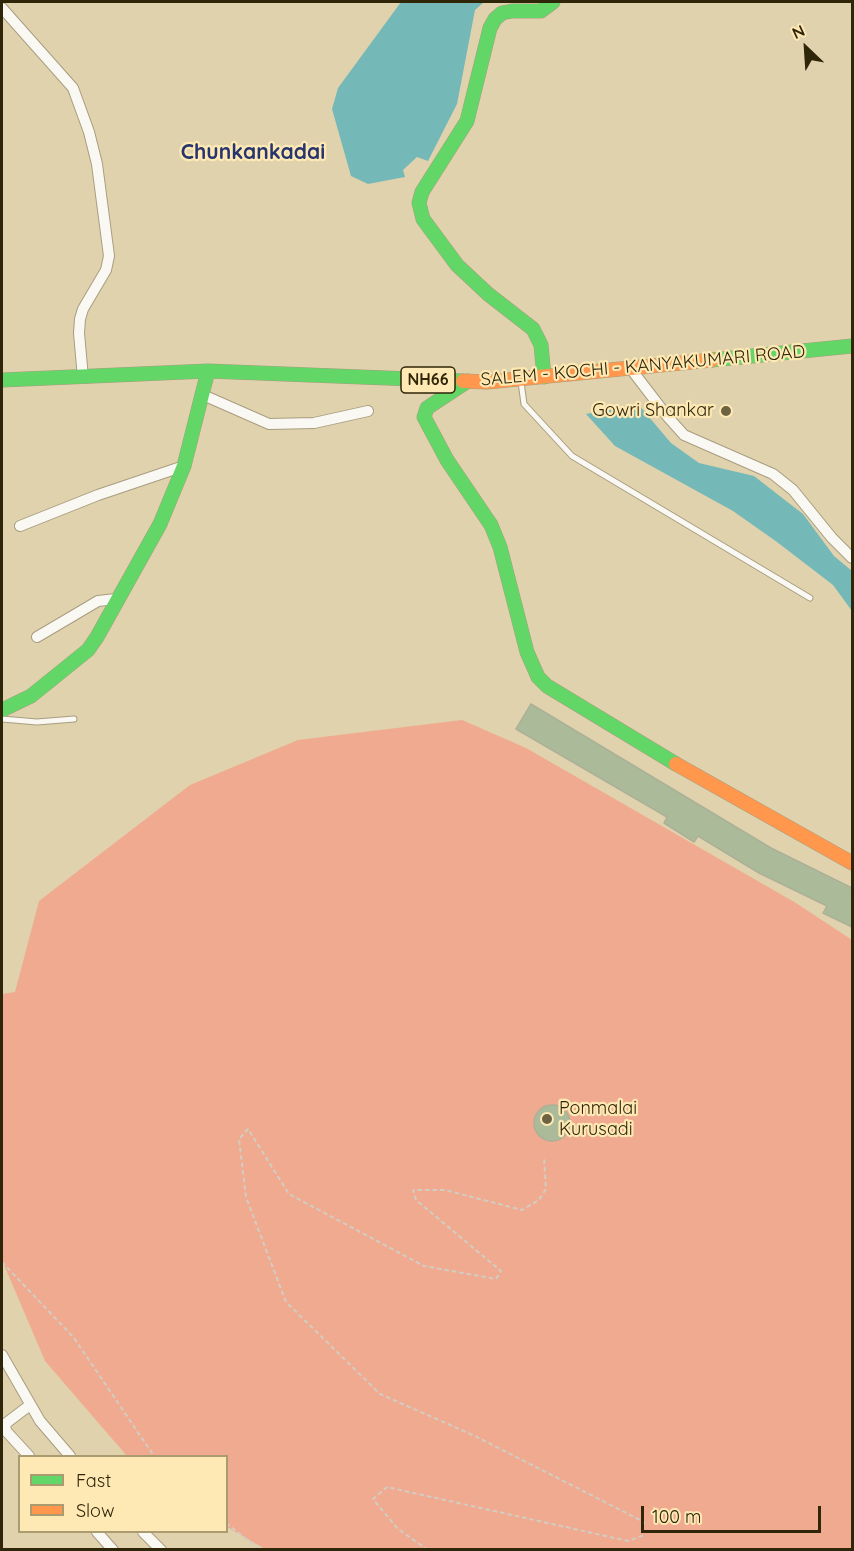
<!DOCTYPE html>
<style>
body{margin:0}
#map{position:relative;width:854px;height:1551px;overflow:hidden;background:#e0d2ad;font-family:Quicksand,sans-serif}
canvas{display:block}
.frame{position:absolute;inset:0;border:3px solid #2f2509;pointer-events:none}
.legend{position:absolute;left:18px;top:1455px;width:210px;height:78px;box-sizing:border-box;background:#fee9b4;border:2px solid #ab9b70;margin:0;padding:8px 10px;list-style:none;font-size:18px;color:#2f2509}
.legend li{display:flex;align-items:center;gap:12px;height:30px}
.legend b{width:30px;border:2px solid #ab9b70}
.north{position:absolute;left:776px;top:18px;width:60px;height:60px;-webkit-text-stroke:4px #fee9b4;paint-order:stroke;rotate:335deg;font-size:16px;font-weight:700;line-height:24px;text-align:center;color:#2f2509}
.north::after{content:'';display:block;margin:auto;width:21px;height:27px;background:#2f2509;clip-path:polygon(50% 0,100% 100%,50% 72%,0 100%)}
.scale{position:absolute;left:641px;top:1506px;width:180px;height:27px;box-sizing:border-box;border:3px solid #2f2509;border-top:0;padding-left:8px;font-size:18px;line-height:21px;white-space:nowrap;color:#2f2509;-webkit-text-stroke:4px #fee9b4;paint-order:stroke}
</style>
<div id="map">
<canvas width="854" height="1551"></canvas>
<div class="frame"></div>
<ul class="legend">
<li><b style="height:8px;background:#63d668"></b>Fast</li>
<li><b style="height:8px;background:#ff974d"></b>Slow</li>
</ul>
<div class="north">N</div>
<div class="scale">100 m</div>
</div>
<script>
const ctx = document.querySelector('canvas').getContext('2d');
ctx.lineJoin = 'round';
function fill(path, color) {
  ctx.fillStyle = color;
  ctx.fill(path, 'evenodd');
}
function poly(rows) {
  const path = new Path2D();
  for (const r of rows) {
    if (r.length === 3) {
      path.moveTo(r[0] + r[2], r[1]);
      path.arc(r[0], r[1], r[2], 0, 2 * Math.PI);
      continue;
    }
    path.moveTo(r[0], r[1]);
    for (let i = 2; i < r.length; i += 2) path.lineTo(r[i], r[i + 1]);
  }
  return path;
}
function strokePath(path, color, width, dash) {
  ctx.strokeStyle = color;
  ctx.lineWidth = width;
  ctx.lineCap = dash ? 'butt' : 'round';
  ctx.setLineDash(dash || []);
  ctx.stroke(path);
}
function label(font, color, halo, rows, align = 'center') {
  ctx.font = font + ' Quicksand,sans-serif';
  ctx.lineWidth = 4.5;
  ctx.setLineDash([]);
  ctx.textBaseline = 'middle';
  ctx.strokeStyle = halo;
  ctx.fillStyle = color;
  for (const [text, x, y, turn = 0] of rows) {
    ctx.save();
    ctx.translate(x, y);
    ctx.rotate((+turn || 0) * Math.PI / 180);
    ctx.textAlign = isNaN(turn) ? turn : align;
    if (halo) ctx.strokeText(text, 0, 0);
    ctx.fillText(text, 0, 0);
    ctx.restore();
  }
}
fill(poly([
 [462,720,526,748,796,903,852,940,852,1549,265,1549,227,1527,226,1456,127,1456,45,1361,2,1260,2,994,15,992,39,901,190,785,298,740]
]), '#f0aa90');
fill(poly([
 [401,2,484,2,475,10,457,104,428,161,417,157,403,170,405,177,368,184,351,176,332,109,338,88],
 [638,404,671,443,699,463,754,476,803,514,834,556,852,571,852,611,833,585,777,542,733,511,615,446,586,414]
]), '#75b8b8');
const building = poly([
 [531,704,771,848,852,888,852,927,823,913,827,906,759,873,698,836,694,842,664,823,667,817,516,729,531,704],
 [552,1123,18]
]);
fill(building, '#abbb9a');
strokePath(building, '#acb097', 1.5);
const lane = poly([
 [521,382,524,404,572,456,810,598],
 [2,719,37,722,74,719]
]);
const street = poly([
 [2,8,73,88,89,132,97,164,109,256,106,270,83,309,80,319,79,333,83,378],
 [631,369,667,416,684,435,773,474,793,490,832,538,852,558],
 [203,395,269,424,314,423,368,411],
 [20,526,98,495,184,466],
 [37,637,98,601,116,599],
 [2,1355,40,1421,70,1456],
 [29,1456,6,1431,5,1424,30,1405],
 [97,1532,113,1550],
 [143,1532,161,1550]
]);
const fast = poly([
 [712,360,852,346],
 [544,377,541,345,533,329,488,294,457,265,423,219,419,203,422,192,467,121,490,28,495,19,502,13,512,11,541,11,553,2],
 [2,380,208,371,463,381],
 [468,381,427,408,424,417,447,460,491,525,500,547,527,652,538,677,547,686,676,764],
 [2,710,31,696,88,650,97,637,160,524,184,466,208,371]
]);
const slow = poly([
 [463,381,487,382,712,360],
 [676,764,852,863]
]);
strokePath(lane, '#a89d80', 7);
strokePath(street, '#a89d80', 12);
strokePath(fast, '#a89d80', 15);
strokePath(slow, '#a89d80', 15);
strokePath(poly([
 [2,1262,74,1338,154,1456],
 [226,1523,260,1550],
 [428,1550,398,1529,373,1499,387,1487,628,1541,642,1536,644,1522,475,1436,380,1394,286,1302,246,1197,239,1139,248,1129,289,1194,424,1266,496,1279,501,1271,416,1200,413,1190,445,1190,522,1210,539,1200,546,1189,544,1158]
]), '#d2cdc2', 2, [4.5, 3]);
strokePath(lane, '#faf8f3', 5);
strokePath(street, '#faf8f3', 10);
strokePath(fast, '#63d668', 14);
strokePath(slow, '#ff974d', 14);
for (const [x, y, r, color] of [
 [726,411,6,"#6d6242"],
 [547,1119,6,"#6d6242"]
]) {
  const dot = new Path2D();
  dot.arc(x, y, r, 0, 2 * Math.PI);
  ctx.fillStyle = color;
  ctx.fill(dot);
  strokePath(dot, '#fee9b4', 2);
}
for (const [x, y, w] of [
 [428,380,54]
]) {
  const box = new Path2D();
  box.roundRect(x - w / 2, y - 13, w, 26, 4.5);
  ctx.fillStyle = '#fee9b4';
  ctx.fill(box);
  strokePath(box, '#2f2509', 1.5);
}
label('bold 16px', '#2f2509', null, [
 ["NH66",428,380]
]);
label('18px', '#2f2509', '#fee9b4', [
 ["SALEM - KOCHI - KANYAKUMARI ROAD",643,366,-5]
]);
label('18px', '#2f2509', '#fee9b4', [
 ["Gowri Shankar",714,411],
 ["Ponmalai",559,1109,"left"],
 ["Kurusadi",559,1130,"left"]
], 'right');
label('bold 21px', '#26356d', '#fee9b4', [
 ["Chunkankadai",253,153]
]);
</script>
